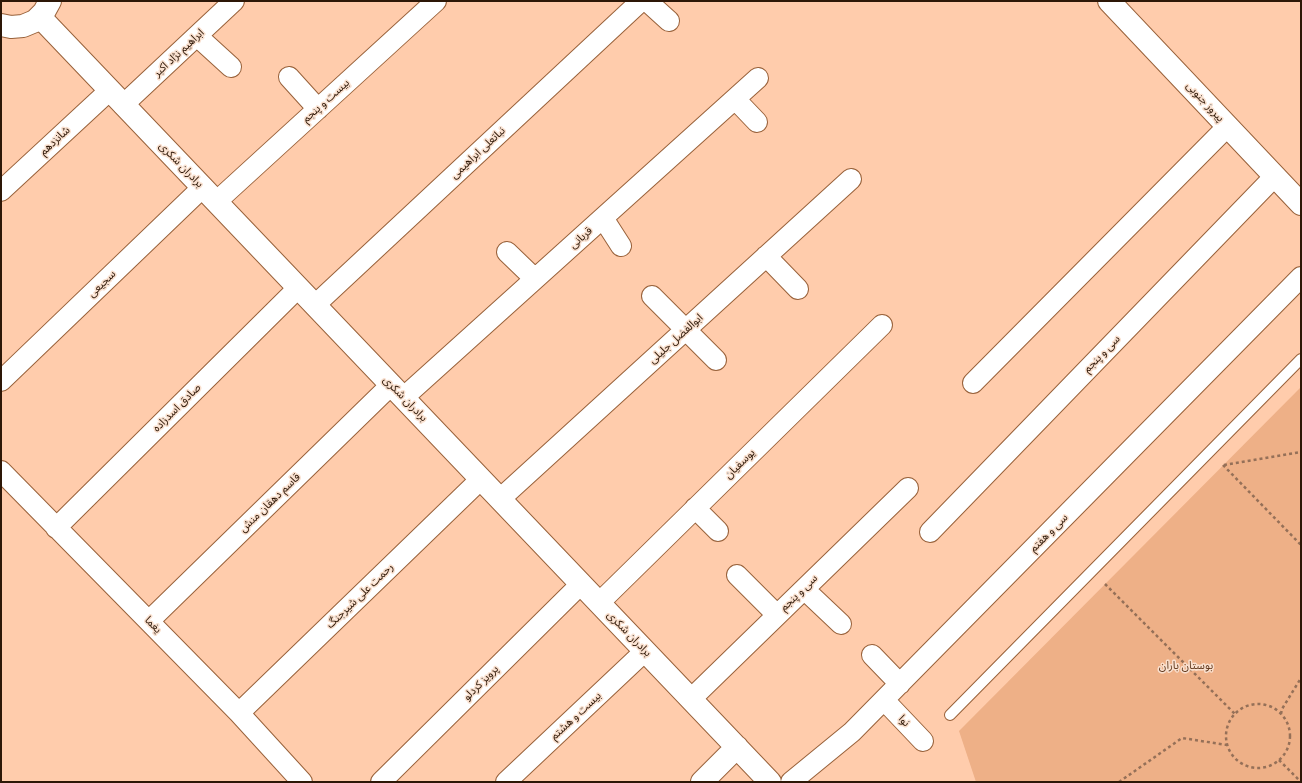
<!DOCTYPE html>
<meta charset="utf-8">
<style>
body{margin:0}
#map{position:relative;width:1302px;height:783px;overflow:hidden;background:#ffccac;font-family:"Fira Sans Condensed",sans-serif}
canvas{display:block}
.frame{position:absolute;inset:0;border:2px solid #2d1707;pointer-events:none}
</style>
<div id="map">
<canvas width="1302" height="783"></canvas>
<div class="frame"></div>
</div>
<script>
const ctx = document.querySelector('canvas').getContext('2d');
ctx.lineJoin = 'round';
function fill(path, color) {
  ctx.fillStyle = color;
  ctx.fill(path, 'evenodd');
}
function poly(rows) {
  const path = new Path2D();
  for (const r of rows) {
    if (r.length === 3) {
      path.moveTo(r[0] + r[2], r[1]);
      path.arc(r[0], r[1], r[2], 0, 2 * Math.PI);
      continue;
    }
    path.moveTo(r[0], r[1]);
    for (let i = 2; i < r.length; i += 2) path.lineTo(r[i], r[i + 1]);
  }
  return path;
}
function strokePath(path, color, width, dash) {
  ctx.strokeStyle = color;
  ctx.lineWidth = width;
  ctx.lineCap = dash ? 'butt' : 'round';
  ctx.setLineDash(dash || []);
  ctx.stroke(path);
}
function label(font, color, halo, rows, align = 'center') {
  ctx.font = font + ' "Fira Sans Condensed","Noto Sans Arabic",sans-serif';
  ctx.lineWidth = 3;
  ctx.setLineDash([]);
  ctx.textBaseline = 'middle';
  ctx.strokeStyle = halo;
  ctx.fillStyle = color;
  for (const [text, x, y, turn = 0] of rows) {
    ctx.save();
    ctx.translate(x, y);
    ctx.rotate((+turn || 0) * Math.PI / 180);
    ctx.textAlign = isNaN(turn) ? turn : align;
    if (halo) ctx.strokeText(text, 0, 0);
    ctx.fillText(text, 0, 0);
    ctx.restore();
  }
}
fill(poly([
 [1301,387,1301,782,976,782,959,731]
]), '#eeb087');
const service = poly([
 [950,715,1301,359]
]);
const minor = poly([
 [647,1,669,21],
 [197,36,231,67],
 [289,77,318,109],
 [735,99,757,122],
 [123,105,234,1],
 [1,191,110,90],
 [216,202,436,1],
 [603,218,621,246],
 [507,252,535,279],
 [766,256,798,289],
 [652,296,716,360],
 [315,305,641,1],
 [1,381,203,187],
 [973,383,1228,126],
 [403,398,758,78],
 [1,471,239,713,302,782],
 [500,499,851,179],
 [695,508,718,531],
 [56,528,298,288],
 [930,532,1275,176],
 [737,575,777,615],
 [804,589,841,624],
 [599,603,882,325],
 [149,621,391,385],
 [872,655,900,684],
 [691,699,908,488],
 [884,700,923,741],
 [239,713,481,479],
 [381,782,581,584],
 [506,782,645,651],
 [791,782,852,732,1301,277]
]);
const tertiary = poly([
 [1109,1,1301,204],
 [40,17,770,782],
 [702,782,737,747]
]);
const primary = poly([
 [1,25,11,27,23,26,35,21,44,12,50,1]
]);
strokePath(service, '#98613a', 12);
strokePath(minor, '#98613a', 22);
strokePath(tertiary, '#98613a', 24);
strokePath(primary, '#98613a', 24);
strokePath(poly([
 [1223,465,1301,545],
 [1224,465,1301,452],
 [1105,584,1235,714],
 [1258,736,32],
 [1281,714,1282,709,1301,678],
 [1279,760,1301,782],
 [1119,782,1182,738,1227,745]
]), '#957058', 2.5, [3, 3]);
strokePath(service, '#fff', 10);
strokePath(minor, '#fff', 20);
strokePath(tertiary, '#fff', 22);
strokePath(primary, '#fff', 22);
label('11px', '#2d1707', '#f9e0cf', [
 ["ابراهیم نژاد اکبر",179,53,-43],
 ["بیست و پنجم",326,101,-42],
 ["پیروز جنوبی",1205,102,47],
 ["شانزدهم",55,141,-43],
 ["نباتعلی ابراهیمی",478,153,-43],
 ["برادران شکری",181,165,46],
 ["قربانی",581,238,-42],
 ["سجیعی",102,284,-44],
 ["ابوالفضل جلیلی",676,339,-42],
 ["سی و پنجم",1102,354,-46],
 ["برادران شکری",405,399,46],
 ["صادق اسدزاده",177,408,-45],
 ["یوسفیان",740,464,-44],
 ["قاسم دهقان منش",270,503,-44],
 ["سی و هفتم",1049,533,-45],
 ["سی و پنجم",799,593,-44],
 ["رحمت علی شیرجنگ",360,596,-44],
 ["یغما",153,625,45],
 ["برادران شکری",629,634,46],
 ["پرویز کردلو",481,683,-45],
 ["بیست و هشتم",576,716,-43],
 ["نوا",904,721,46]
]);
label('11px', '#643c20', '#f9e0cf', [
 ["بوستان باران",1186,666]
]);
</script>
